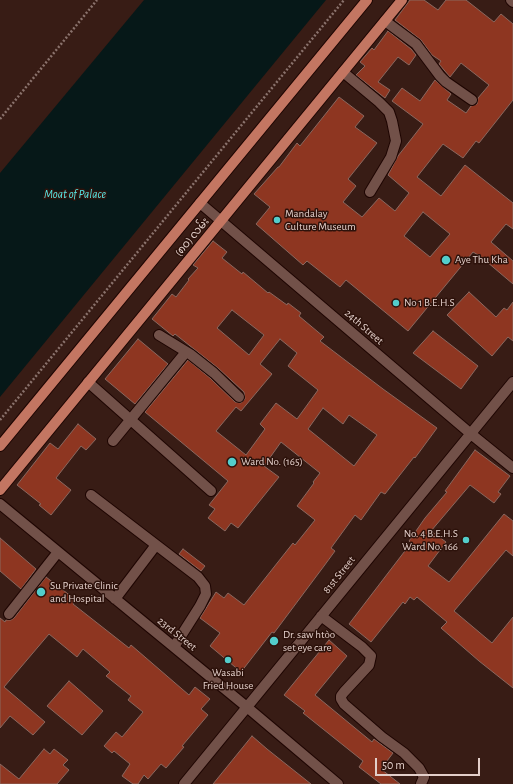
<!DOCTYPE html>
<meta charset="utf-8">
<style>
body{margin:0}
#map{position:relative;width:513px;height:784px;overflow:hidden;background:#381c15;font-family:"Alegreya Sans",sans-serif}
canvas{display:block}
.scale{position:absolute;left:375px;top:758px;width:105px;height:18px;box-sizing:border-box;border:2px solid #e3cfca;border-top:0;padding-left:5px;font-size:12px;line-height:14px;white-space:nowrap;color:#e3cfca;-webkit-text-stroke:3px #2d120b;paint-order:stroke}
</style>
<div id="map">
<canvas width="513" height="784"></canvas>
<div class="scale">50 m</div>
</div>
<script>
const ctx = document.querySelector('canvas').getContext('2d');
ctx.lineJoin = 'round';
function fill(path, color) {
  ctx.fillStyle = color;
  ctx.fill(path, 'evenodd');
}
function poly(rows) {
  const path = new Path2D();
  for (const r of rows) {
    path.moveTo(r[0], r[1]);
    for (let i = 2; i < r.length; i += 2) path.lineTo(r[i], r[i + 1]);
  }
  return path;
}
function strokePath(path, color, width, dash) {
  ctx.strokeStyle = color;
  ctx.lineWidth = width;
  ctx.lineCap = dash ? 'butt' : 'round';
  ctx.setLineDash(dash || []);
  ctx.stroke(path);
}
function label(font, color, halo, rows, align = 'center') {
  ctx.font = font + ' "Alegreya Sans","Noto Sans Myanmar",sans-serif';
  ctx.lineWidth = 3;
  ctx.setLineDash([]);
  ctx.textBaseline = 'middle';
  ctx.strokeStyle = halo;
  ctx.fillStyle = color;
  for (const [text, x, y, turn = 0] of rows) {
    ctx.save();
    ctx.translate(x, y);
    ctx.rotate((+turn || 0) * Math.PI / 180);
    ctx.textAlign = isNaN(turn) ? turn : align;
    if (halo) ctx.strokeText(text, 0, 0);
    ctx.fillText(text, 0, 0);
    ctx.restore();
  }
}
fill(poly([
 [144,0,326,0,0,397,0,173]
]), '#061818');
const building = poly([
 [410,0,424,0,438,10,446,0,466,0,494,22,501,14,513,24,513,100,479,143,476,141,463,158,443,144,417,177,441,196,465,165,513,203,513,229,506,224,491,242,513,261,513,284,480,256,473,252,408,331,346,280,340,287,307,261,303,265,256,224,270,207,254,194,278,167,279,167,297,143,300,146,339,97,364,116,355,127,377,143,348,179,356,186,343,202,362,217,379,198,395,211,409,193,388,175,398,156,423,124,392,101,402,88,420,101,435,80,451,94,447,100,466,113,471,106,477,104,478,98,489,85,461,63,450,77,439,64,441,61,432,55,421,40,395,20,410,0],
 [423,212,450,234,430,257,404,236,423,212],
 [388,31,411,49,416,55,409,65,398,57,378,82,390,90,385,98,356,75,365,66,360,62,372,48,374,50,388,31],
 [213,241,227,252,222,258,242,274,243,272,268,293,269,292,287,305,288,303,301,313,299,316,324,337,320,341,383,389,437,428,415,458,414,457,385,494,381,492,361,520,355,515,331,548,335,551,324,566,274,633,272,632,241,672,210,646,220,633,200,618,216,592,224,598,228,593,244,605,293,543,295,545,315,520,297,506,314,483,313,482,320,473,281,442,264,466,279,477,238,528,231,523,225,531,208,518,215,509,209,505,228,481,145,412,188,360,210,378,235,402,241,403,245,399,244,392,218,368,175,334,173,336,152,319,172,294,176,297,189,280,188,279,198,268,193,265,213,241],
 [232,310,264,335,249,355,217,328,232,310],
 [280,339,297,353,288,366,318,390,297,419,276,403,260,424,265,429,246,455,216,431,236,407,241,411,272,374,260,364,280,339],
 [323,408,343,424,349,415,377,435,354,466,308,429,323,408],
 [469,292,496,317,504,308,507,310,513,302,513,341,508,337,492,356,447,315,469,292],
 [433,331,478,366,461,389,413,353,433,331],
 [138,339,168,364,135,404,105,379,138,339],
 [78,424,96,439,86,450,81,446,56,478,71,490,51,515,39,505,41,504,17,485,50,443,58,449,78,424],
 [475,450,510,476,498,492,501,494,494,503,470,485,431,531,446,542,428,566,449,582,504,514,513,521,513,556,506,550,454,611,492,643,513,617,513,688,479,661,441,628,447,622,417,597,414,600,410,597,405,604,403,602,371,642,349,624,411,543,409,541,425,518,447,492,445,491,475,450],
 [0,538,36,569,21,589,0,571,0,538],
 [183,549,205,566,201,571,179,554,183,549],
 [46,577,76,600,73,604,129,648,131,645,189,695,195,687,210,699,201,709,208,715,182,746,184,747,166,768,161,764,148,779,144,775,138,784,133,784,122,776,130,764,114,751,112,753,104,746,116,732,122,737,143,712,128,700,131,696,106,676,110,672,83,649,77,657,49,634,4,687,45,722,33,735,10,716,0,728,0,618,5,622,6,620,11,620,14,618,46,577],
 [329,640,347,656,315,695,372,742,374,739,393,753,381,769,400,784,381,784,359,767,363,761,303,713,305,711,284,695,329,640],
 [69,681,103,711,82,735,47,706,69,681],
 [252,736,267,749,311,784,213,784,252,736],
 [44,749,50,754,54,749,68,760,63,765,69,770,57,784,0,784,0,764,19,779,44,749]
]);
fill(building, '#8e3621');
strokePath(building, '#8a685f', 1);
const minor = poly([
 [511,0,513,2],
 [385,21,416,44,440,76,446,82,472,100],
 [343,72,379,102,389,112,392,121,396,141,391,157,370,192],
 [200,203,471,434,513,468],
 [159,335,190,354,214,373,239,397],
 [88,382,211,491],
 [113,441,186,352],
 [91,495,198,577,205,586,206,594,200,606,174,647],
 [0,504,248,708,338,784],
 [115,599,156,545],
 [9,614,58,552],
 [321,616,362,647,371,656,369,665,344,692,341,696,341,699,344,704,382,737,404,753,419,768,424,777,421,784],
 [184,784,513,382]
]);
const major = poly([
 [0,446,367,0],
 [0,490,402,0]
]);
strokePath(minor, '#1e0502', 12);
strokePath(major, '#1e0502', 12);
strokePath(poly([
 [0,119,97,0],
 [0,420,344,0]
]), '#8a726c', 2.5, [2, 2]);
strokePath(minor, '#725149', 10);
strokePath(major, '#c37662', 10);
for (const [x, y, r, color] of [
 [277,220,4,"#53cdcb"],
 [446,260,5,"#53cdcb"],
 [396,303,4,"#53cdcb"],
 [232,462,5,"#53cdcb"],
 [466,540,4,"#53cdcb"],
 [41,592,5,"#53cdcb"],
 [274,641,5,"#53cdcb"],
 [228,660,4,"#53cdcb"]
]) {
  const dot = new Path2D();
  dot.arc(x, y, r, 0, 2 * Math.PI);
  ctx.fillStyle = color;
  ctx.fill(dot);
  strokePath(dot, '#2d120b', 1.5);
}
label('11px', '#e3cfca', '#2d120b', [
 ["Mandalay",285,214],
 ["Culture Museum",285,227],
 ["Aye Thu Kha",455,260],
 ["No 1 B.E.H.S",404,303],
 ["Ward No. (165)",241,462],
 ["No. 4 B.E.H.S",458,534,"right"],
 ["Ward No. 166",458,547,"right"],
 ["Su Private Clinic",50,586],
 ["and Hospital",50,599],
 ["Dr. saw htòo",283,635],
 ["set eye care",283,648],
 ["Wasabi",228,673,"center"],
 ["Fried House",228,686,"center"]
], 'left');
label('11px', '#e3cfca', '#2d120b', [
 ["(၈၀) လမ်း",192,237,-50],
 ["24th Street",364,327,41],
 ["81st Street",339,575,-51],
 ["23rd Street",177,634,39]
]);
label('italic 12px', '#57e9e7', '#2d120b', [
 ["Moat of Palace",75,194]
]);
</script>
